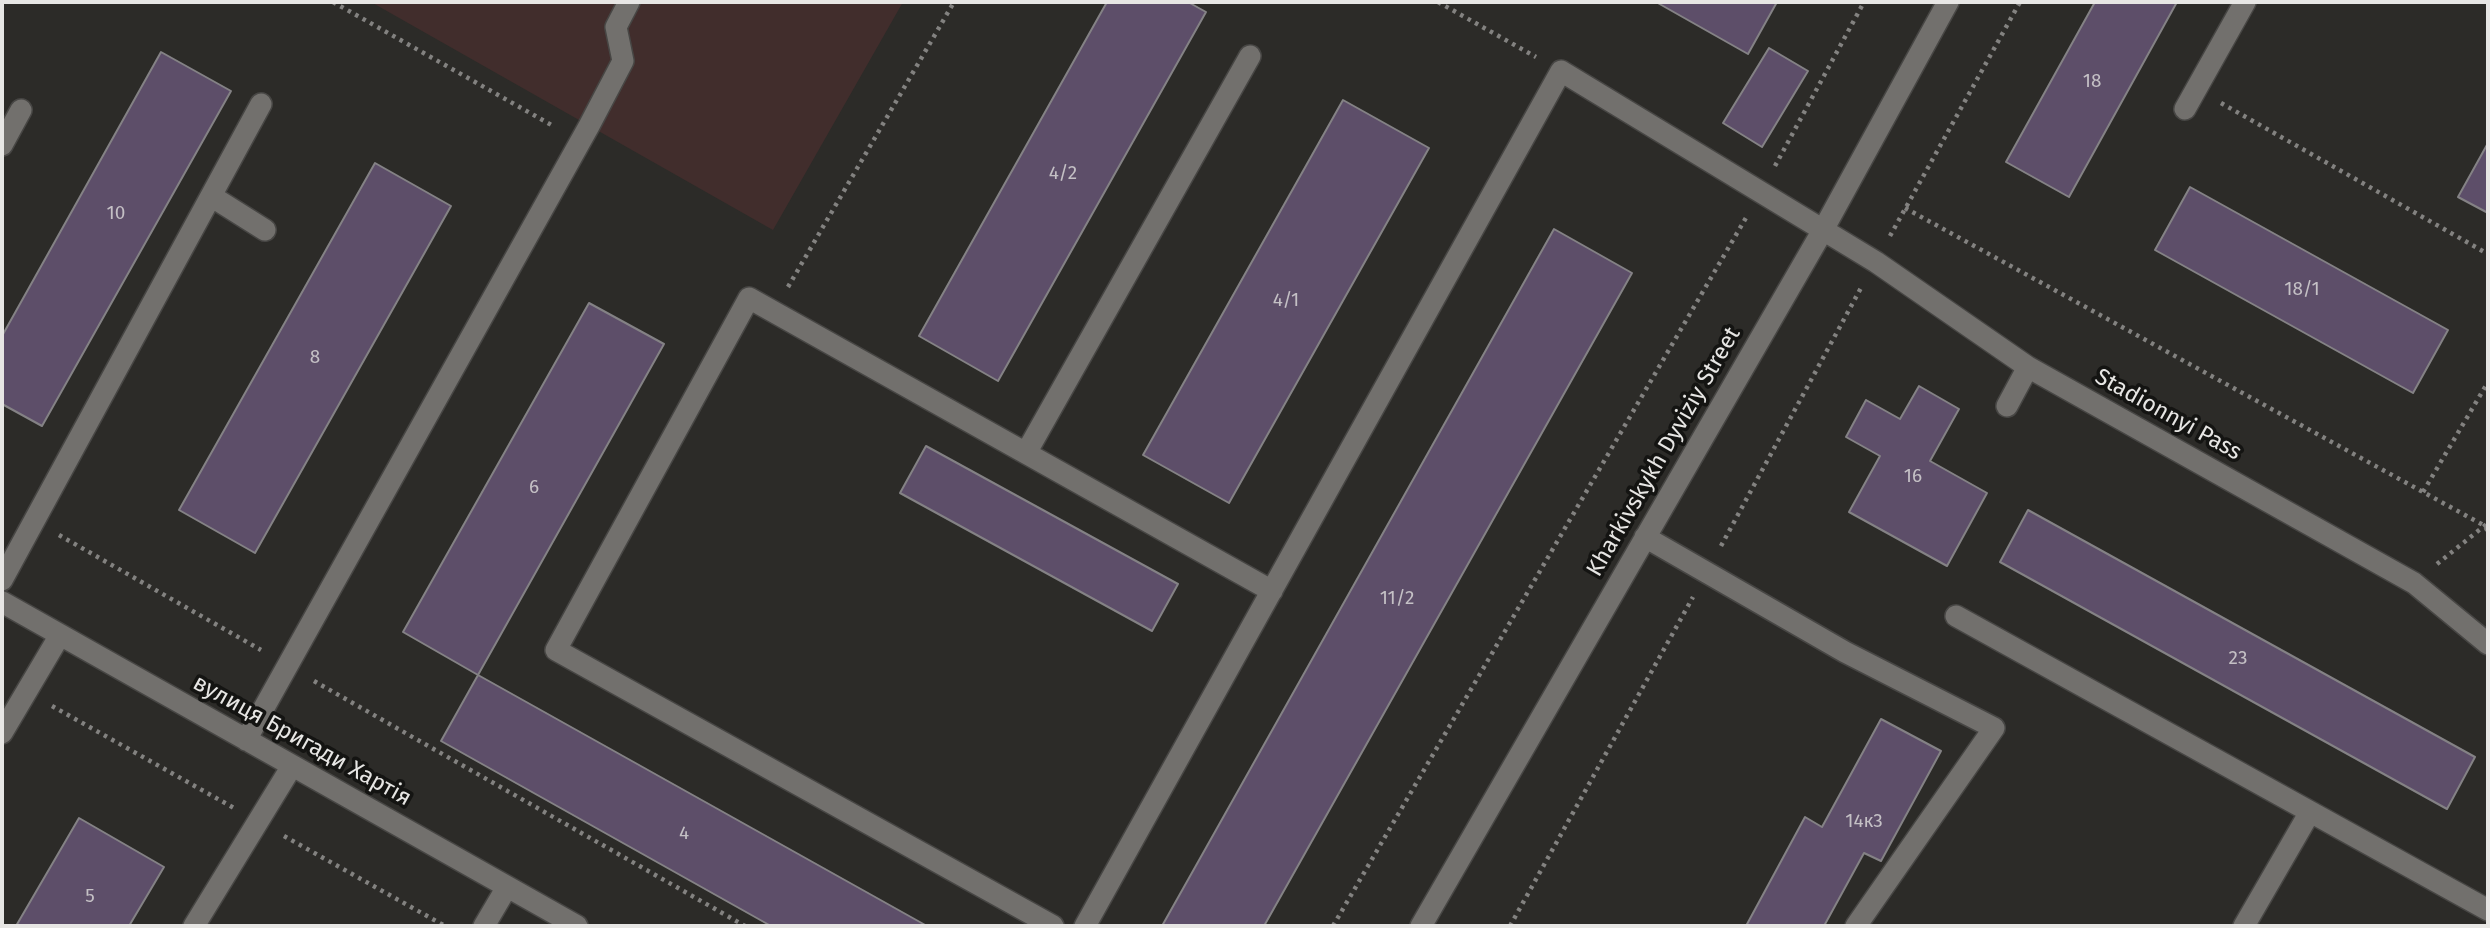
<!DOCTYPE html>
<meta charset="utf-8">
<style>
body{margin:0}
#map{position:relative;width:2490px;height:928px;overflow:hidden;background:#2c2b28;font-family:"Fira Sans",sans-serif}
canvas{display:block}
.frame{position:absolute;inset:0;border:4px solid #e7e6e4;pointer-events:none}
</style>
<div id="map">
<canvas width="2490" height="928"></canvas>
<div class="frame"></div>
</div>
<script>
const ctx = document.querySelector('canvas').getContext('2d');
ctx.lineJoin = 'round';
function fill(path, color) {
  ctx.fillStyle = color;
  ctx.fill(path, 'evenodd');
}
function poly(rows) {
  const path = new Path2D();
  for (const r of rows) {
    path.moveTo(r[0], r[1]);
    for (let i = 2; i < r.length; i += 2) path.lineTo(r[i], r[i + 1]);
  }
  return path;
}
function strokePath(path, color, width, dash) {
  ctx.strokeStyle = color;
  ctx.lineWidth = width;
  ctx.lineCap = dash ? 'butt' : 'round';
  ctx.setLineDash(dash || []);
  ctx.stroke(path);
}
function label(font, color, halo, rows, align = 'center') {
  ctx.font = font + ' "Fira Sans",sans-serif';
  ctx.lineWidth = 7;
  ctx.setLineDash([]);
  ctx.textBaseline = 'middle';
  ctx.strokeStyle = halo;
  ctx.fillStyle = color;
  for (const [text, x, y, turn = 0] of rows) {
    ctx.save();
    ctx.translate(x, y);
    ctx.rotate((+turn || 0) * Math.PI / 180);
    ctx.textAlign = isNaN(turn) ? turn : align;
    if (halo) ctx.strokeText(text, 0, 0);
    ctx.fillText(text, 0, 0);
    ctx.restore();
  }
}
fill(poly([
 [371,2,903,2,773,230]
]), '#412d2c');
const building = poly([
 [1107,2,1188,2,1206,12,998,381,919,336,1107,2],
 [1656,2,1777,2,1748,54,1656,2],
 [2095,2,2177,2,2069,197,2006,162,2095,2],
 [1769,48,1808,71,1762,147,1723,123,1769,48],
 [161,52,231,91,42,426,2,404,2,336,161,52],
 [1343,100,1429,148,1229,503,1143,455,1343,100],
 [2488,143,2488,213,2458,197,2488,143],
 [375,163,451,206,255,553,179,510,375,163],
 [2190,187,2448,330,2413,393,2155,250,2190,187],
 [1554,229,1632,273,1264,926,1162,926,1554,229],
 [589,303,664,344,478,675,403,632,589,303],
 [1919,386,1959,409,1930,461,1987,493,1947,566,1849,512,1880,456,1846,437,1866,400,1900,419,1919,386],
 [926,446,1178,584,1152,631,900,493,926,446],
 [2028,510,2475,757,2447,809,2000,562,2028,510],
 [478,675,927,926,771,926,441,741,478,675],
 [1881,719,1941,751,1881,861,1864,853,1824,926,1746,926,1805,817,1822,827,1881,719],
 [79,818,164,867,129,926,16,926,79,818]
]);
fill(building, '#5d4e69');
strokePath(building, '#848285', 2);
const minor = poly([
 [2185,109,2245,2],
 [2,145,21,110],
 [211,196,265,230],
 [2007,406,2028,367],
 [1026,453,1250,56],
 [1645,537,1845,652,1994,728,1856,926],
 [2,580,261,104],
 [2,602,577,926],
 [1956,616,2488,910],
 [2,733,60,635],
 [246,740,589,126,623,61,616,27,629,2],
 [194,926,292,766],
 [484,926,507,887],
 [1053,926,556,650,749,298,1272,591],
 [1085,926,1561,71,1876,262,2028,367,2414,583,2488,644],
 [1421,926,1823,230,1948,2],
 [2244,926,2310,812]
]);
strokePath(minor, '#474644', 24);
strokePath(poly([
 [333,2,555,127],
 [1438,2,1536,57],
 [2221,103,2488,254],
 [1775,166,1864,2],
 [1905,208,2485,526,2488,532],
 [1890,236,2020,2],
 [788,287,954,2],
 [2423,492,2488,382],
 [59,535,261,650],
 [1721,546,1862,286],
 [2437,564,2488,523],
 [314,681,745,926],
 [52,706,234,808],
 [284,836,445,926],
 [1333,926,1747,216],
 [1510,926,1693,597]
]), '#838280', 4.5, [3.5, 5]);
strokePath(minor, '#72706d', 21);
label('19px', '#c4c0c5', null, [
 ["18",2092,82],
 ["4/2",1063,174],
 ["10",116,214],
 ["18/1",2302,290],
 ["4/1",1286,301],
 ["8",315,358],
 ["16",1913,477],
 ["6",534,488],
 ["11/2",1397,599],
 ["23",2238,659],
 ["14к3",1864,822],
 ["4",684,834],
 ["5",90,897]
]);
label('23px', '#e7e6e4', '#141412', [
 ["Stadionnyi Pass",2168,415,29],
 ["Kharkivskykh Dyviziy Street",1664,452,-60],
 ["вулиця Бригади Хартія",302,741,29]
]);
</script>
